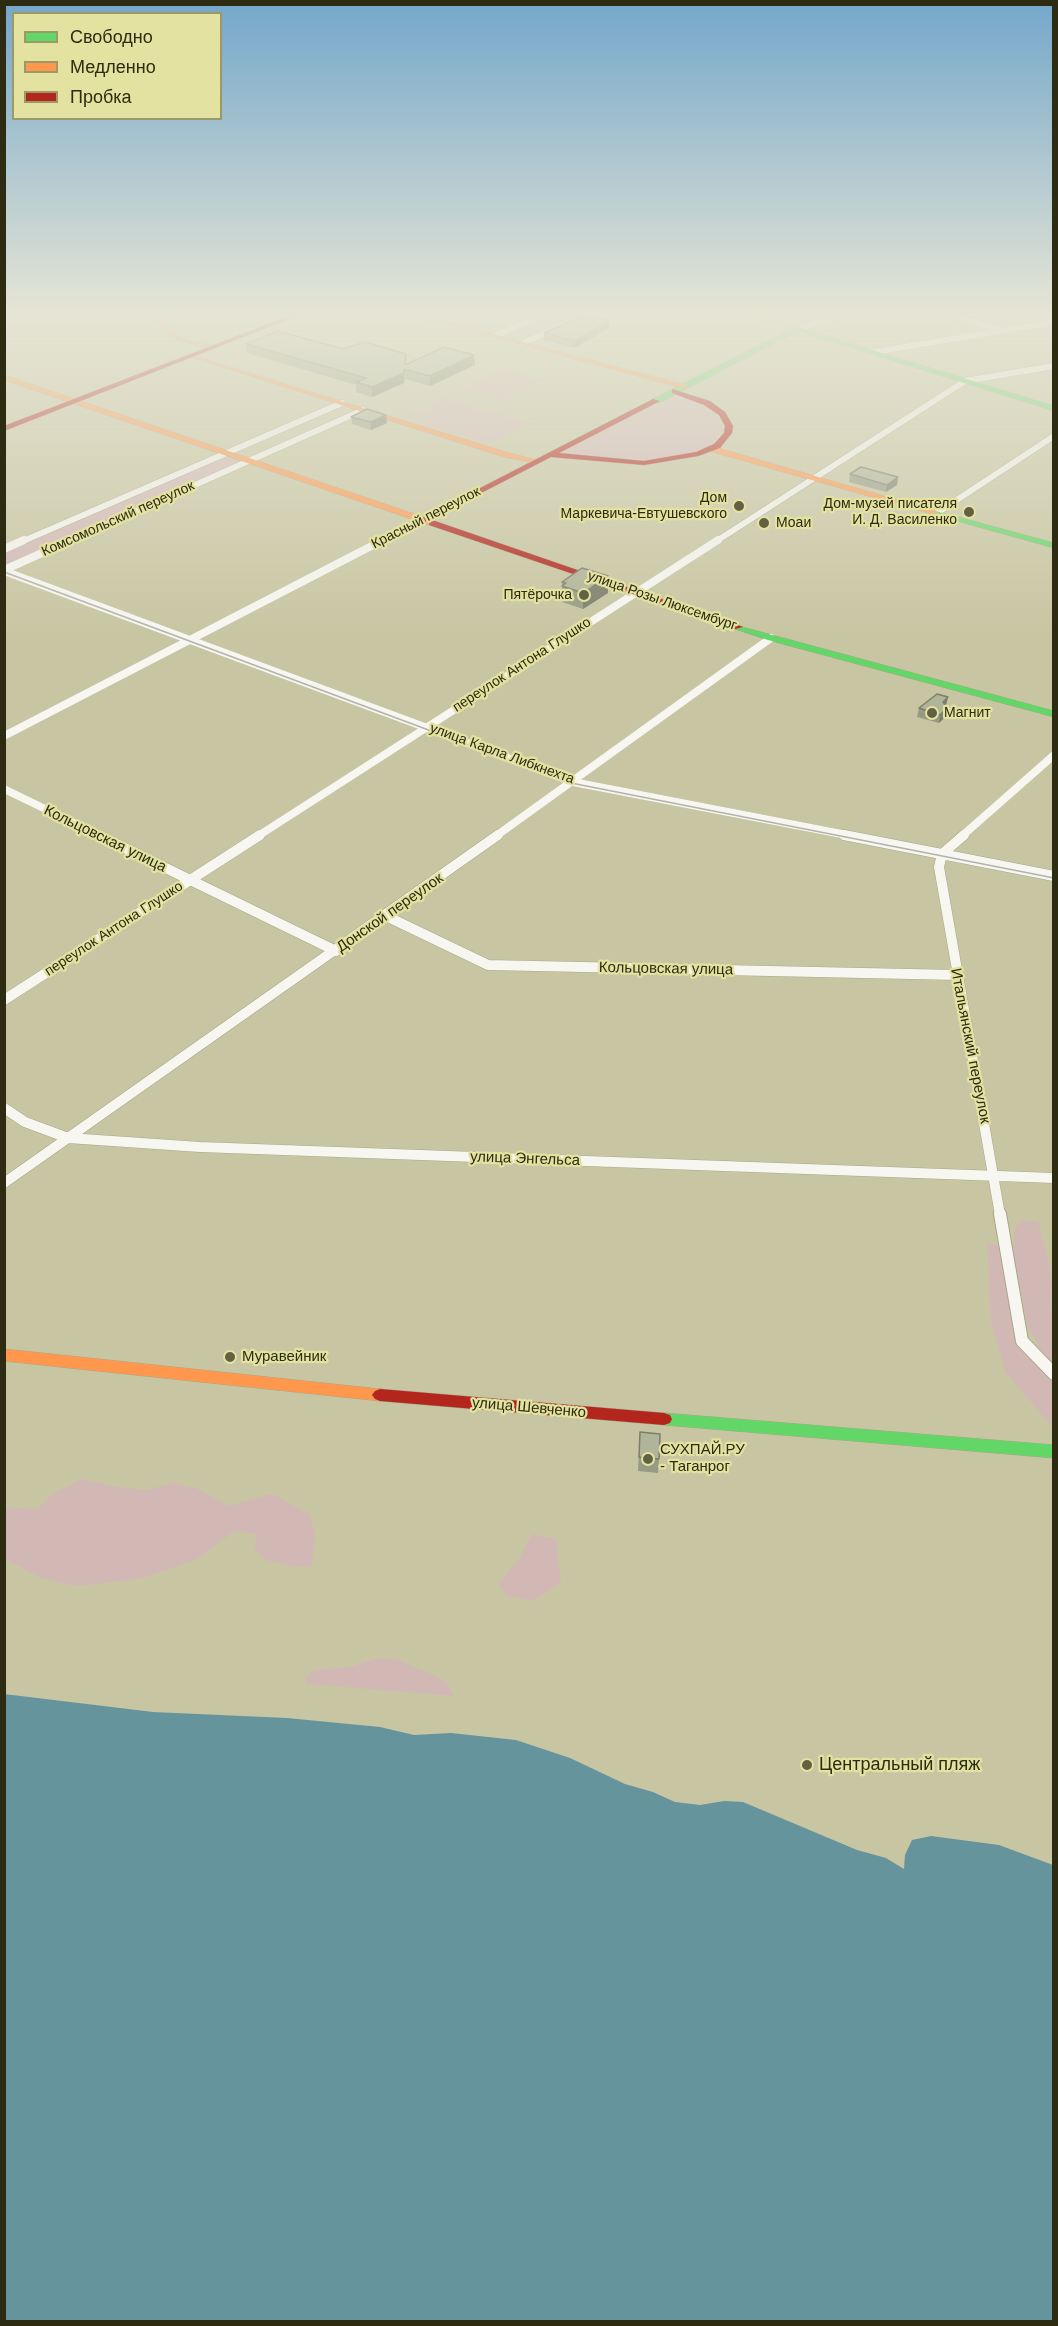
<!DOCTYPE html>
<meta charset="utf-8">
<style>
body{margin:0}
#map{position:relative;width:1058px;height:2326px;overflow:hidden;background:#c8c6a2;font-family:Helvetica,sans-serif}
canvas{display:block}
.frame{position:absolute;inset:0;border:6px solid #2d2b11;pointer-events:none}
.legend{position:absolute;left:12px;top:12px;width:210px;height:108px;box-sizing:border-box;background:#e4e2a0;border:2px solid #9b9967;margin:0;padding:8px 10px;list-style:none;font-size:18px;color:#2d2b11}
.legend li{display:flex;align-items:center;gap:12px;height:30px}
.legend b{width:30px;border:2px solid #9b9967}
</style>
<div id="map">
<canvas width="1058" height="2326"></canvas>
<div class="frame"></div>
<ul class="legend">
<li><b style="height:8px;background:#63d668"></b>Свободно</li>
<li><b style="height:8px;background:#ff974d"></b>Медленно</li>
<li><b style="height:8px;background:#b3261e"></b>Пробка</li>
</ul>
</div>
<script>
const ctx = document.querySelector('canvas').getContext('2d');
ctx.lineJoin = 'round';
function fill(path, color) {
  ctx.fillStyle = color;
  ctx.fill(path, 'evenodd');
}
function poly(rows) {
  const path = new Path2D();
  for (const r of rows) {
    path.moveTo(r[0], r[1]);
    for (let i = 2; i < r.length; i += 2) path.lineTo(r[i], r[i + 1]);
  }
  return path;
}
function strokePath(path, color, width, dash) {
  ctx.strokeStyle = color;
  ctx.lineWidth = width;
  ctx.lineCap = dash ? 'butt' : 'round';
  ctx.setLineDash(dash || []);
  ctx.stroke(path);
}
function label(font, color, halo, rows, align = 'center') {
  ctx.font = font + ' Helvetica,sans-serif';
  ctx.lineWidth = 4.5;
  ctx.setLineDash([]);
  ctx.textBaseline = 'middle';
  ctx.strokeStyle = halo;
  ctx.fillStyle = color;
  for (const [text, x, y, turn = 0] of rows) {
    ctx.save();
    ctx.translate(x, y);
    ctx.rotate((+turn || 0) * Math.PI / 180);
    ctx.textAlign = isNaN(turn) ? turn : align;
    if (halo) ctx.strokeText(text, 0, 0);
    ctx.fillText(text, 0, 0);
    ctx.restore();
  }
}
fill(poly([
 [549,312,591,312,533,339,505,331],
 [504,369,544,380,502,401,462,390],
 [671,395,692,399,718,415,722,430,714,443,695,453,672,458,631,462,561,454,561,451],
 [445,399,531,423,490,444,403,418],
 [222,456,241,463,11,564,5,562,4,551],
 [1022,1221,1038,1221,1049,1263,1052,1287,1050,1305,1054,1311,1053,1428,1005,1372,991,1322,987,1243,999,1246,1024,1334,1036,1351,1042,1352,1028,1327,1013,1255,1015,1228],
 [82,1479,113,1486,146,1490,172,1483,196,1488,229,1506,266,1495,276,1495,310,1515,315,1535,312,1566,296,1567,265,1560,254,1547,257,1535,235,1531,197,1559,147,1577,122,1581,81,1586,64,1584,39,1577,5,1559,5,1507,38,1509,52,1494],
 [532,1534,556,1539,561,1583,533,1601,507,1596,498,1584,518,1560],
 [377,1658,396,1659,433,1675,447,1683,454,1696,306,1684,305,1677,315,1670,350,1667]
]), '#d2b8b5');
fill(poly([
 [4,1694,153,1712,287,1718,380,1727,414,1735,451,1733,516,1740,570,1758,625,1784,653,1792,675,1802,700,1805,724,1801,743,1802,857,1850,886,1858,904,1869,905,1855,912,1840,931,1836,999,1845,1053,1865,1053,2321,5,2321]
]), '#65949c');
const streetFar3 = poly([
 [943,312,1000,330],
 [797,329,852,312],
 [495,336,549,312],
 [523,343,591,312],
 [874,352,1054,322],
 [937,513,1054,436],
 [21,542,342,403],
 [67,542,363,410],
 [380,542,422,520],
 [715,542,965,381,1054,366]
]);
const streetFar2 = poly([
 [4,549,24,540],
 [4,570,71,540],
 [4,571,573,782,852,836],
 [4,736,383,540],
 [4,789,101,836],
 [258,836,718,540],
 [496,836,771,638],
 [962,836,1054,755]
]);
const streetFar1 = poly([
 [98,835,336,951],
 [844,835,1054,876],
 [964,835,942,854,939,867,1000,1215],
 [386,916,488,965,957,975],
 [4,1000,260,835],
 [4,1108,25,1122,68,1138,200,1147,1054,1178],
 [4,1183,498,835]
]);
const street = poly([
 [1000,1214,1022,1341,1054,1374]
]);
const fast = poly([
 [740,312,749,312,1054,406,1054,411,798,331,659,403,653,403,653,399,791,329,740,312],
 [932,510,1054,543,1054,548,932,514,932,510],
 [735,625,1054,711,1054,717,768,640,735,629,735,625],
 [664,1413,1054,1445,1054,1458,664,1425,658,1423,656,1419,658,1415,664,1413]
]);
const slow = poly([
 [162,312,168,312,163,321,169,330,182,338,216,348,213,350,178,340,164,332,157,321,162,312],
 [401,312,410,312,689,386,682,388,401,312],
 [191,355,509,453,540,461,536,463,504,457,191,357,191,355],
 [4,375,435,521,436,523,429,525,4,380,4,375],
 [709,447,715,447,939,512,932,514,709,451,709,447],
 [4,1349,380,1389,385,1391,388,1395,385,1399,380,1401,4,1361,4,1349]
]);
const jam = poly([
 [299,312,307,312,4,431,4,426,299,312],
 [672,389,710,401,725,412,733,426,732,433,720,448,698,456,644,465,551,457,425,522,418,520,653,399,660,401,559,453,644,461,696,452,714,444,724,433,725,426,719,415,704,405,672,393,672,389],
 [429,521,435,521,743,627,735,629,429,525,429,521],
 [380,1389,664,1413,670,1415,672,1419,670,1423,664,1425,380,1401,375,1399,372,1395,375,1391,380,1389]
]);
strokePath(streetFar3, '#a8a689', 7);
strokePath(streetFar2, '#a8a689', 8);
strokePath(streetFar1, '#a8a689', 11);
strokePath(street, '#a8a689', 14);
strokePath(fast, '#a8a689', 1);
strokePath(slow, '#a8a689', 1);
strokePath(jam, '#a8a689', 1);
strokePath(streetFar3, '#f7f6f1', 6);
strokePath(streetFar2, '#f7f6f1', 8);
strokePath(streetFar1, '#f7f6f1', 10);
strokePath(street, '#f7f6f1', 12);
fill(fast, '#63d668');
fill(slow, '#ff974d');
fill(jam, '#b3261e');
strokePath(poly([
 [4,572,571,783,1054,878]
]), '#b4b3aa', 1.5);
fill(poly([
 [609,328,574,348,544,340,544,333],
 [246,344,343,349,407,364,475,365,430,386,405,379,404,383,372,397,356,392,356,385,247,353],
 [386,415,387,423,371,430,352,424,351,417],
 [850,474,898,477,897,485,886,492,849,482],
 [608,576,608,593,583,609,562,602,562,582],
 [946,706,947,708,946,716,939,723,917,717,919,708],
 [640,1432,659,1459,658,1473,638,1471]
]), '#979b83');
fill(poly([
 [609,321,609,328,574,348,575,341],
 [474,355,475,365,430,386,430,376],
 [404,369,404,383,372,397,372,387],
 [386,415,387,423,371,430,371,422],
 [898,477,897,485,886,492,887,485],
 [608,576,608,593,583,609,583,593],
 [948,697,946,706,943,702],
 [947,708,946,716,939,723,940,715]
]), '#7b7e6a');
const building = poly([
 [584,315,609,321,575,341,544,333,584,315],
 [278,331,343,349,365,342,406,354,405,365,444,347,474,355,430,376,404,369,404,373,372,387,356,382,366,378,246,344,278,331],
 [367,409,386,415,371,422,351,417,367,409],
 [861,467,898,477,887,485,850,474,861,467],
 [582,568,608,576,583,593,562,586,566,583,562,582,582,568],
 [937,694,948,697,943,702,947,708,940,715,919,708,937,694],
 [640,1432,660,1434,659,1459,639,1457,640,1432]
]);
fill(building, '#b0b498');
strokePath(building, '#7b7e6a', 1.5);
const sky = ctx.createLinearGradient(0, 0, 0, 637);
sky.addColorStop(0, '#73a7ca');
sky.addColorStop(0.49, '#e6e5d5');
sky.addColorStop(1, '#e6e5d500');
ctx.fillStyle = sky;
ctx.fillRect(0, 0, 1058, 637);
for (const [x, y, r, color] of [
 [739,506,6,"#636144"],
 [969,512,6,"#636144"],
 [764,523,6,"#636144"],
 [584,595,6,"#636144"],
 [932,713,6,"#636144"],
 [230,1357,6,"#636144"],
 [648,1459,6,"#636144"],
 [807,1765,6,"#636144"]
]) {
  const dot = new Path2D();
  dot.arc(x, y, r, 0, 2 * Math.PI);
  ctx.fillStyle = color;
  ctx.fill(dot);
  strokePath(dot, '#e4e2a0', 2);
}
label('14px', '#2d2b11', '#e4e2a0', [
 ["Дом",727,498],
 ["Маркевича-Евтушевского",727,514],
 ["Дом-музей писателя",957,504],
 ["И. Д. Василенко",957,520],
 ["Моаи",776,523,"left"],
 ["Пятёрочка",572,595],
 ["Магнит",944,713,"left"]
], 'right');
label('14px', '#2d2b11', '#e4e2a0', [
 ["Красный переулок",426,518,-27],
 ["Комсомольский переулок",118,519,-24],
 ["улица Розы Люксембург",662,601,19],
 ["переулок Антона Глушко",522,665,-33],
 ["улица Карла Либкнехта",502,754,20],
 ["переулок Антона Глушко",114,929,-33]
]);
label('15px', '#2d2b11', '#e4e2a0', [
 ["Кольцовская улица",105,839,26],
 ["Донской переулок",390,913,-35],
 ["Кольцовская улица",666,969,1],
 ["Итальянский переулок",970,1046,79],
 ["улица Энгельса",525,1159,2],
 ["улица Шевченко",529,1408,5]
]);
label('15px', '#2d2b11', '#e4e2a0', [
 ["Муравейник",242,1357],
 ["СУХПАЙ.РУ",660,1450],
 ["- Таганрог",660,1467]
], 'left');
label('18px', '#2d2b11', '#e4e2a0', [
 ["Центральный пляж",819,1765]
], 'left');
</script>
